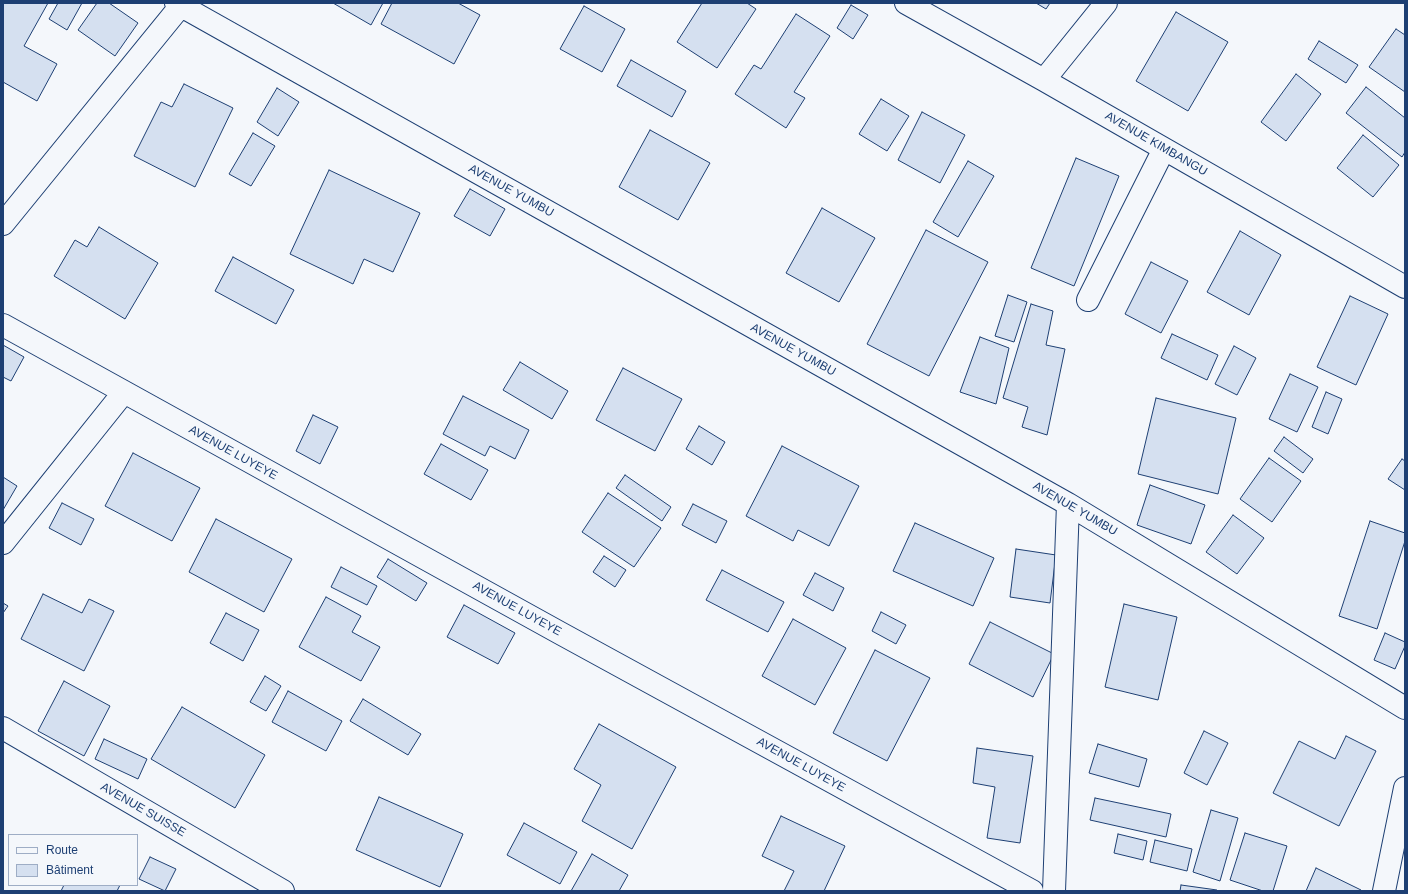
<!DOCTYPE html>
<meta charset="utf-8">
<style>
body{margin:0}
#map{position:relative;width:1408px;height:894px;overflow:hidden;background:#f4f7fb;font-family:Helvetica,sans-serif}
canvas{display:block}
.frame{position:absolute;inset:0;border:4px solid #1d3f73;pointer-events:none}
.legend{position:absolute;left:8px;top:834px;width:130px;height:52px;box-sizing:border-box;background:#f4f7fb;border:1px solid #9eadc5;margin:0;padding:5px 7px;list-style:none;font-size:12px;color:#1d3f73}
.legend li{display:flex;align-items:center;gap:8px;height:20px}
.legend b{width:20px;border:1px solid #9eadc5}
</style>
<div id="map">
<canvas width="1408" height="894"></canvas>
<div class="frame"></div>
<ul class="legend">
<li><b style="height:5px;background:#f4f7fb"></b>Route</li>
<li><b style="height:11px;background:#d5e0f0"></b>Bâtiment</li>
</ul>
</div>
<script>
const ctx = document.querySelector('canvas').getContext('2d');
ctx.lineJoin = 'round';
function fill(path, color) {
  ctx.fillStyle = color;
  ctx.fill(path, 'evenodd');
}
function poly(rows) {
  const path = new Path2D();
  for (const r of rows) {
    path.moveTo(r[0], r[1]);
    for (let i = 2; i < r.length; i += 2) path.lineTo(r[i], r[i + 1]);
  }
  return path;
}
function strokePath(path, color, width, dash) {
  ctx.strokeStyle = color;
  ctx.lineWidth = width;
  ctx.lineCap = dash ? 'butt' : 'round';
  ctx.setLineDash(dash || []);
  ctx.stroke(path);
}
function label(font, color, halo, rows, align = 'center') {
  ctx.font = font + ' Helvetica,sans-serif';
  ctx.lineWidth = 3;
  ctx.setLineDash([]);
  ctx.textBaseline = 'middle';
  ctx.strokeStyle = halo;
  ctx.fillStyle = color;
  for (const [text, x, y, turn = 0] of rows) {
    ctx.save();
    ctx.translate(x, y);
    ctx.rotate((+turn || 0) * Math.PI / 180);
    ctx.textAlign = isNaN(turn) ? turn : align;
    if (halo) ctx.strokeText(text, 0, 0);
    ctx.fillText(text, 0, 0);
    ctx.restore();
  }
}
const building = poly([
 [3,3,48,3,24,46,57,64,37,101,3,82,3,3],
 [58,3,82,3,67,30,49,19,58,3],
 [97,3,109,3,138,23,115,56,78,30,97,3],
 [333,3,383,3,371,25,333,3],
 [392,3,458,3,480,15,454,64,381,24,392,3],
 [702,3,747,3,756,9,717,68,677,42,702,3],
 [1036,3,1050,3,1046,9,1036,3],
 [851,5,868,15,853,39,837,28,851,5],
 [584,6,625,29,602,72,560,49,584,6],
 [1176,12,1228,42,1188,111,1136,81,1176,12],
 [796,14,830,36,794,92,805,98,786,128,735,94,754,65,761,69,796,14],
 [1396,29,1405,35,1405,92,1369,67,1396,29],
 [1319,41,1358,65,1346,83,1308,59,1319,41],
 [631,60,686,91,672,117,617,86,631,60],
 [1296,74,1321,94,1286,141,1261,122,1296,74],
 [184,84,233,108,195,187,134,156,161,102,172,107,184,84],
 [1366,87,1405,118,1405,152,1402,157,1346,113,1366,87],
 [277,88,299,102,278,136,257,122,277,88],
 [881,99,909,116,887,151,859,134,881,99],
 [922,112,965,135,940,183,898,160,922,112],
 [650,130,710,163,678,220,619,187,650,130],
 [253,133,275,146,251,186,229,174,253,133],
 [1363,135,1399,165,1373,197,1337,168,1363,135],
 [1076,158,1119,176,1074,286,1031,268,1076,158],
 [968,161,994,176,958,237,933,222,968,161],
 [329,170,420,213,393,272,364,259,353,284,290,254,329,170],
 [470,189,505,209,490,236,454,216,470,189],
 [822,208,875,238,839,302,786,273,822,208],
 [99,227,158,263,125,319,54,276,75,240,87,247,99,227],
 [926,230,988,262,929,376,867,344,926,230],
 [1240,231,1281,255,1249,315,1207,292,1240,231],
 [233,257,294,290,276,324,215,291,233,257],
 [1151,262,1188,281,1161,333,1125,314,1151,262],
 [1008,295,1027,302,1014,342,995,336,1008,295],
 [1350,296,1388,314,1356,385,1317,367,1350,296],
 [1031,304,1053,311,1046,345,1065,349,1047,435,1022,427,1028,407,1003,398,1031,304],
 [1172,334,1218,355,1207,380,1161,358,1172,334],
 [980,337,1009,348,996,404,960,392,980,337],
 [3,345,24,357,11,381,3,377,3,345],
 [1234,346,1256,358,1237,395,1215,384,1234,346],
 [520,362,568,391,552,419,503,390,520,362],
 [623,368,682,399,655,451,596,420,623,368],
 [1290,374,1318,387,1297,432,1269,419,1290,374],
 [1326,392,1342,399,1328,434,1312,427,1326,392],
 [463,396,529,430,515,459,490,446,485,456,443,434,463,396],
 [1156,398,1236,418,1218,494,1138,474,1156,398],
 [313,415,338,427,320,464,296,451,313,415],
 [699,426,725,442,712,465,686,449,699,426],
 [1284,437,1313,459,1303,473,1274,451,1284,437],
 [441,444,488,470,471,500,424,474,441,444],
 [782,446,859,486,829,546,798,530,793,541,746,516,782,446],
 [133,453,200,488,172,541,105,506,133,453],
 [1269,458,1301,481,1272,522,1240,499,1269,458],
 [1402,459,1405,461,1405,490,1388,479,1402,459],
 [625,475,671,507,662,521,616,488,625,475],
 [3,477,17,486,3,510,3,477],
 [1150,485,1205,505,1191,544,1137,525,1150,485],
 [608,493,661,528,634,567,582,532,608,493],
 [62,503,94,519,81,545,49,528,62,503],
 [693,504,727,521,716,543,682,525,693,504],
 [1233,515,1264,538,1237,574,1206,552,1233,515],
 [216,519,292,559,264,612,189,572,216,519],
 [1370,521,1405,533,1405,541,1377,629,1339,616,1370,521],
 [915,523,994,558,973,606,893,571,915,523],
 [1016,549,1056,555,1050,603,1010,597,1016,549],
 [604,556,626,570,615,587,593,572,604,556],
 [388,559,427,583,416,601,377,577,388,559],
 [341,567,377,586,367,605,331,587,341,567],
 [722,570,784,602,768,632,706,600,722,570],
 [815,573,844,588,833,611,803,595,815,573],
 [43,594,82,613,89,599,114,611,84,671,21,639,43,594],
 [326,597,361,616,352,632,380,647,361,681,299,647,326,597],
 [3,603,8,606,3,613,3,603],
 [1124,604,1177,617,1158,700,1105,687,1124,604],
 [464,605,515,633,498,664,447,637,464,605],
 [881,612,906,625,896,644,872,631,881,612],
 [226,613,259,630,243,661,210,643,226,613],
 [793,619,846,648,815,705,762,676,793,619],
 [990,622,1054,654,1033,697,969,664,990,622],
 [1385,633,1405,642,1405,646,1395,669,1374,660,1385,633],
 [875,650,930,678,887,761,833,733,875,650],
 [265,676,281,686,266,711,250,702,265,676],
 [64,681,110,706,84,756,38,731,64,681],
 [288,691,342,721,326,751,272,722,288,691],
 [363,699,421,734,408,755,350,721,363,699],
 [182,707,265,755,235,808,151,759,182,707],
 [599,724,676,767,632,849,582,821,601,785,574,769,599,724],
 [1204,731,1228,743,1207,785,1184,773,1204,731],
 [1346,736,1376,751,1339,826,1273,793,1299,741,1335,759,1346,736],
 [104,739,147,759,138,779,95,759,104,739],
 [1098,744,1147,759,1139,787,1089,773,1098,744],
 [977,748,1033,756,1020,843,987,838,995,787,973,783,977,748],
 [379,797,463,834,440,887,356,850,379,797],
 [1095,798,1171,814,1166,837,1090,820,1095,798],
 [1211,810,1238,818,1220,881,1193,872,1211,810],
 [781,816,845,846,824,891,784,891,794,871,762,856,781,816],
 [524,823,577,852,560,884,507,855,524,823],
 [1245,833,1287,846,1273,891,1263,891,1230,880,1245,833],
 [1118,834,1147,841,1143,860,1114,853,1118,834],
 [1155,840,1192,849,1187,871,1150,862,1155,840],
 [592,854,628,875,619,891,571,891,592,854],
 [150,857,176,869,165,891,139,879,150,857],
 [1316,868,1361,890,1360,891,1306,891,1316,868],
 [64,885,120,885,117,891,61,891,64,885],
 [1181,885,1217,890,1217,891,1180,891,1181,885]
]);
fill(building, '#d5e0f0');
strokePath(building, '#1d3f73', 1);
const street = poly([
 [176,3,1068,504,1405,708],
 [906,3,1044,80,1405,287],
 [1044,80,1106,3],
 [3,224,183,3],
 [1088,300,1164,149],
 [3,325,560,633,1032,891],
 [3,543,124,392],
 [3,728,283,891],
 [1054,891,1068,504],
 [1384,891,1405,788]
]);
strokePath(street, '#1d3f73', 24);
strokePath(street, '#f4f7fb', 22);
label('12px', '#1d3f73', '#f4f7fb', [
 ["AVENUE KIMBANGU",1156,144,30],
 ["AVENUE YUMBU",511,191,29],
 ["AVENUE YUMBU",793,350,29],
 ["AVENUE LUYEYE",233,453,29],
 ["AVENUE YUMBU",1075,509,30],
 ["AVENUE LUYEYE",517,609,29],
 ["AVENUE LUYEYE",801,765,29],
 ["AVENUE SUISSE",143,810,30]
]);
</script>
